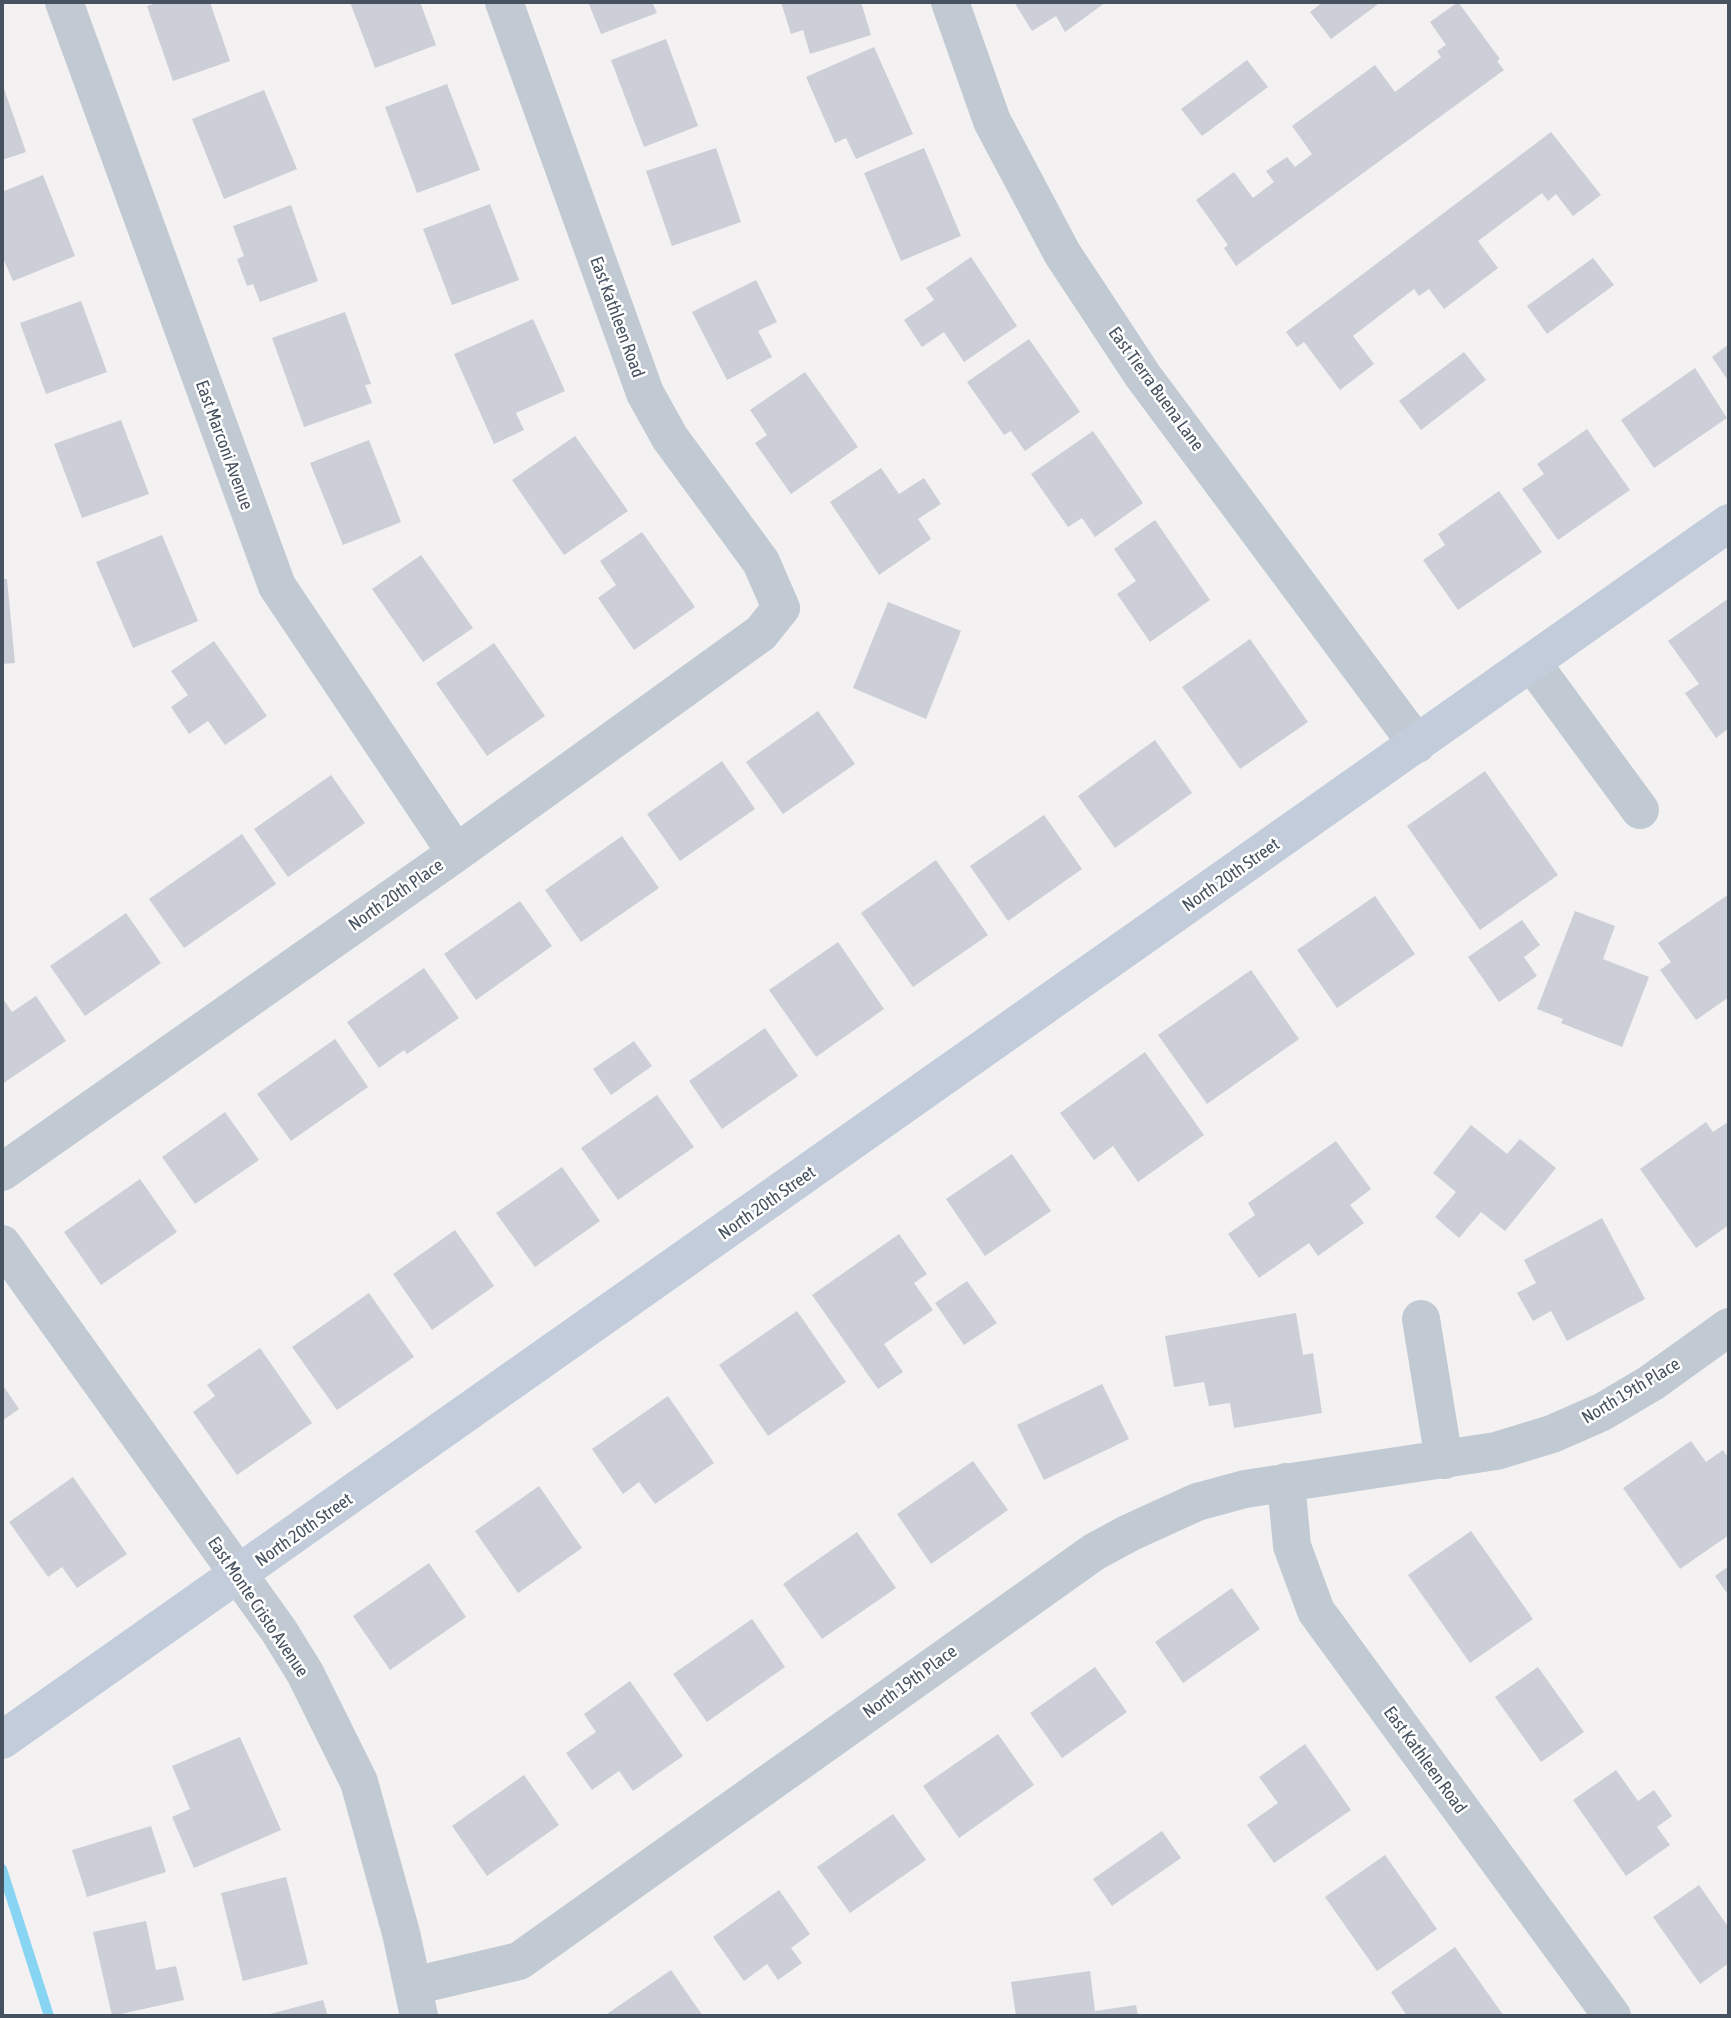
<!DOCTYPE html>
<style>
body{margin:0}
#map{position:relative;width:1731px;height:2018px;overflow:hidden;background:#f3f1f1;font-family:"Asap Condensed",sans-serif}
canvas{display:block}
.frame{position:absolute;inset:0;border:4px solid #475260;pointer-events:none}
</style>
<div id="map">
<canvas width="1731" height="2018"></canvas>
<div class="frame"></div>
</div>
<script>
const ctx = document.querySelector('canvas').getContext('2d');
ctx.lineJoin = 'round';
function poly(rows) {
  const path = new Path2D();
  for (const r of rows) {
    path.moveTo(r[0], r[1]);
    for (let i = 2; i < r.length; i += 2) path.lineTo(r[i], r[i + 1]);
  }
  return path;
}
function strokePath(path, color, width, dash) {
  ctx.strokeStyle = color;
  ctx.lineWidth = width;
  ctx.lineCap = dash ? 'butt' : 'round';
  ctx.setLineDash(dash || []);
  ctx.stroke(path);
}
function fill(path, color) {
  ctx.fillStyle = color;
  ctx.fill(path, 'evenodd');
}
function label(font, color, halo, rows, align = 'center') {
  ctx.font = font + ' "Asap Condensed",sans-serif';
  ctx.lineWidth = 5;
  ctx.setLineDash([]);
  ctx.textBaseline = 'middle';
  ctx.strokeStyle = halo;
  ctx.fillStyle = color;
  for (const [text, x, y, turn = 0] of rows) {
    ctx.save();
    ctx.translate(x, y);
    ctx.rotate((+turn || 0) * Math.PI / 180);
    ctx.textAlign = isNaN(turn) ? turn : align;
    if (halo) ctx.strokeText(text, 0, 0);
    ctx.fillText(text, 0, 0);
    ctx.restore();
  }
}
strokePath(poly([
 [2,1869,49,2016]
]), '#87d5f3', 10);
fill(poly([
 [160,2,210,2,230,61,173,81,147,6],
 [350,2,420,2,436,45,375,68],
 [588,2,652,2,657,13,601,34],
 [781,2,861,2,871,35,810,54,803,30,791,34],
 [1014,2,1106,2,1065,32,1056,16,1032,31],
 [1323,2,1381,2,1331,39,1310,12],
 [1458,2,1500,59,1497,61,1504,70,1236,266,1224,248,1228,245,1196,200,1234,172,1253,198,1274,182,1266,171,1287,157,1295,167,1312,154,1292,126,1375,65,1395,92,1441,57,1437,51,1446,45,1430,22],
 [666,39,698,126,644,147,611,60],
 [874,47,913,134,856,159,846,138,835,143,806,77],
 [1247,60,1268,87,1202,136,1181,109],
 [2,83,26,152,2,160],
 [447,84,480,170,417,193,385,107],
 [264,90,297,169,224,199,192,119],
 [1551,132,1601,195,1573,216,1556,194,1548,201,1542,193,1478,241,1498,268,1444,309,1429,289,1419,296,1414,289,1353,336,1374,364,1340,390,1304,342,1297,347,1286,332],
 [716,148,741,222,672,246,646,171],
 [924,148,961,236,901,261,864,173],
 [43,175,75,256,13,281,2,256,2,192],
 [490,204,519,280,452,305,423,229],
 [291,205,318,281,260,302,253,284,247,286,237,259,244,256,233,226],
 [971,257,1017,326,964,362,944,332,922,347,904,320,934,300,926,288],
 [1593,258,1614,285,1547,334,1527,306],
 [756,280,777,322,758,331,772,357,727,380,692,312],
 [81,301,107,372,46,394,20,323],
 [345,312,371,384,365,385,372,403,304,427,272,338],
 [533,319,565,391,516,413,524,430,494,444,454,354],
 [1029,339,1080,412,1025,451,1011,431,1004,435,967,382],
 [1729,344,1729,382,1712,357],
 [1464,352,1486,380,1421,430,1399,401],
 [1695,368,1727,418,1654,468,1621,420],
 [805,372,858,447,791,494,755,443,767,435,750,410],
 [121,420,149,494,82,518,54,444],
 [1587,429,1630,490,1558,540,1522,489,1544,474,1537,464],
 [1093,431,1143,503,1095,537,1082,518,1068,527,1031,474],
 [575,436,628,511,564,555,512,480],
 [369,440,401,522,343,545,310,463],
 [881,468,899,494,924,478,941,504,918,519,931,539,879,575,830,502],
 [1499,491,1542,552,1458,610,1423,560,1445,545,1438,534],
 [1155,520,1210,600,1150,642,1117,594,1136,581,1114,549],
 [642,532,695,607,634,650,598,598,616,585,600,561],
 [162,535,198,621,133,648,96,562],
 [421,555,473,628,423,662,372,589],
 [2,579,7,579,15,663,2,664],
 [1729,598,1729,728,1716,738,1685,693,1699,684,1668,641],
 [888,602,961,631,926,719,853,688],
 [1250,639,1308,722,1240,769,1182,687],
 [214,641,267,716,225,745,208,721,189,734,171,707,188,695,171,671],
 [494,643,545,716,487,756,436,683],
 [818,711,855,764,783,814,746,762],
 [1155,740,1192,793,1115,848,1078,796],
 [722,761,755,809,680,861,647,814],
 [1485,771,1558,875,1480,930,1407,826],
 [331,775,365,823,288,877,254,829],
 [1044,815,1082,869,1008,921,970,866],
 [242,834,276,884,184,948,149,899],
 [622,836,659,888,581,942,545,890],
 [936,860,988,935,913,987,861,913],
 [1729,894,1729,997,1696,1020,1660,970,1671,962,1658,943],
 [1375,896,1415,954,1337,1008,1297,950],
 [520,901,552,946,476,1000,444,954],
 [1575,911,1615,926,1603,959,1649,977,1622,1047,1561,1023,1563,1019,1537,1009],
 [126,913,161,963,85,1016,50,966],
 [1522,920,1540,945,1524,957,1537,976,1499,1002,1468,957],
 [838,942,884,1009,816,1057,769,990],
 [424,968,459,1018,407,1054,404,1050,379,1068,347,1022],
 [1251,970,1299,1039,1207,1104,1158,1035],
 [36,996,66,1041,2,1084,2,997,12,1012],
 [765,1028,798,1076,722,1129,689,1081],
 [335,1039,368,1087,291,1141,257,1094],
 [634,1041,652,1066,611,1095,593,1069],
 [1145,1052,1204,1135,1138,1182,1113,1146,1094,1160,1060,1113],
 [657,1095,694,1147,618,1200,581,1148],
 [225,1112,259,1160,195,1204,162,1157],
 [1706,1122,1713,1132,1728,1122,1729,1124,1729,1199,1727,1200,1729,1225,1696,1248,1640,1169],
 [1471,1125,1507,1154,1520,1139,1556,1168,1505,1231,1481,1212,1459,1238,1435,1217,1456,1192,1433,1173],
 [1336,1141,1371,1189,1350,1205,1364,1223,1318,1256,1309,1243,1259,1278,1228,1234,1255,1215,1248,1203],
 [1012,1154,1051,1211,985,1256,946,1199],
 [562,1167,600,1221,535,1267,496,1213],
 [140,1179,177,1232,101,1285,64,1232],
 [1602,1218,1645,1299,1567,1341,1551,1311,1533,1321,1517,1293,1536,1283,1524,1260],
 [455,1230,494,1286,432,1330,393,1274],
 [899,1234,927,1274,914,1283,933,1310,884,1344,903,1372,878,1389,812,1295],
 [967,1281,997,1323,964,1345,935,1303],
 [369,1293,414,1357,337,1410,292,1347],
 [797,1311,846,1382,768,1436,719,1365],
 [1296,1313,1303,1355,1313,1353,1322,1413,1234,1428,1230,1403,1209,1406,1204,1382,1174,1387,1165,1336],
 [260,1348,312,1423,237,1475,193,1412,215,1396,207,1385],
 [2,1384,19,1409,2,1421],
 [1102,1384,1129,1439,1044,1480,1017,1425],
 [668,1396,714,1463,655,1504,639,1482,623,1494,592,1449],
 [1691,1441,1706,1462,1723,1450,1729,1459,1729,1535,1680,1569,1623,1488],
 [973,1461,1008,1510,931,1564,897,1514],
 [73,1477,127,1554,77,1588,62,1567,48,1577,9,1522],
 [539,1486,582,1548,518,1593,475,1531],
 [1471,1531,1533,1619,1470,1663,1408,1575],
 [857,1532,896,1588,822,1639,783,1584],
 [429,1563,466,1617,390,1670,353,1616],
 [1729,1566,1729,1596,1715,1576],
 [1232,1588,1260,1629,1183,1683,1155,1642],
 [752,1619,785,1667,707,1722,673,1674],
 [1095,1667,1127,1712,1062,1758,1030,1713],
 [1538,1667,1584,1732,1541,1762,1495,1697],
 [630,1681,683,1756,633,1791,619,1771,592,1790,566,1753,596,1732,584,1714],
 [998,1734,1034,1785,959,1838,923,1786],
 [240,1737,281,1830,194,1868,172,1817,190,1809,172,1766],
 [1305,1744,1351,1810,1274,1863,1247,1825,1278,1803,1259,1777],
 [1616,1770,1638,1801,1654,1790,1672,1816,1657,1827,1670,1845,1626,1876,1573,1800],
 [524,1775,559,1825,487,1876,452,1826],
 [893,1814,926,1860,850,1913,817,1867],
 [151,1826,166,1872,87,1897,72,1850],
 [1162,1831,1181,1858,1112,1906,1093,1879],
 [1385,1855,1437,1929,1377,1971,1325,1897],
 [286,1877,308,1964,243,1981,221,1893],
 [1699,1885,1729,1928,1729,1963,1700,1984,1653,1917],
 [779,1890,810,1934,791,1948,802,1963,778,1980,767,1964,744,1981,713,1937],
 [146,1921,156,1970,176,1966,184,2000,112,2016,93,1932],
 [1455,1947,1504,2016,1407,2016,1391,1992],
 [671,1970,703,2016,604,2016],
 [1090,1971,1095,2011,1136,2005,1138,2016,1016,2016,1011,1982],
 [323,2000,328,2016,266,2016,266,2015]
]), '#cccfd7');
strokePath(poly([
 [64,2,277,586,456,853],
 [950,2,992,121,1062,253,1143,376,1417,744],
 [1532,663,1640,810],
 [2,1172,456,853,761,633,781,608,761,562,670,438,645,393,504,2],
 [2,1244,279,1631,305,1673,359,1782,401,1933,419,2016],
 [1421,1319,1444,1460],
 [1286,1482,1292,1546,1316,1611,1612,2016],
 [413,1986,519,1961,1094,1552,1129,1533,1197,1502,1245,1489,1496,1451,1552,1434,1602,1412,1651,1383,1729,1327]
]), '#c1cad3', 38);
strokePath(poly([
 [2,1740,1729,523]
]), '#c2ccdb', 38);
label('18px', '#475260', '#fff', [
 ["East Kathleen Road",617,317,70],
 ["East Tierra Buena Lane",1156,389,54],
 ["East Marconi Avenue",224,445,70],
 ["North 20th Street",1231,875,-35],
 ["North 20th Place",396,895,-35],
 ["North 20th Street",767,1203,-35],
 ["North 19th Place",1631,1391,-31],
 ["North 20th Street",304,1530,-35],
 ["East Monte Cristo Avenue",258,1607,56],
 ["North 19th Place",910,1682,-36],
 ["East Kathleen Road",1425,1760,54]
]);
</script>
